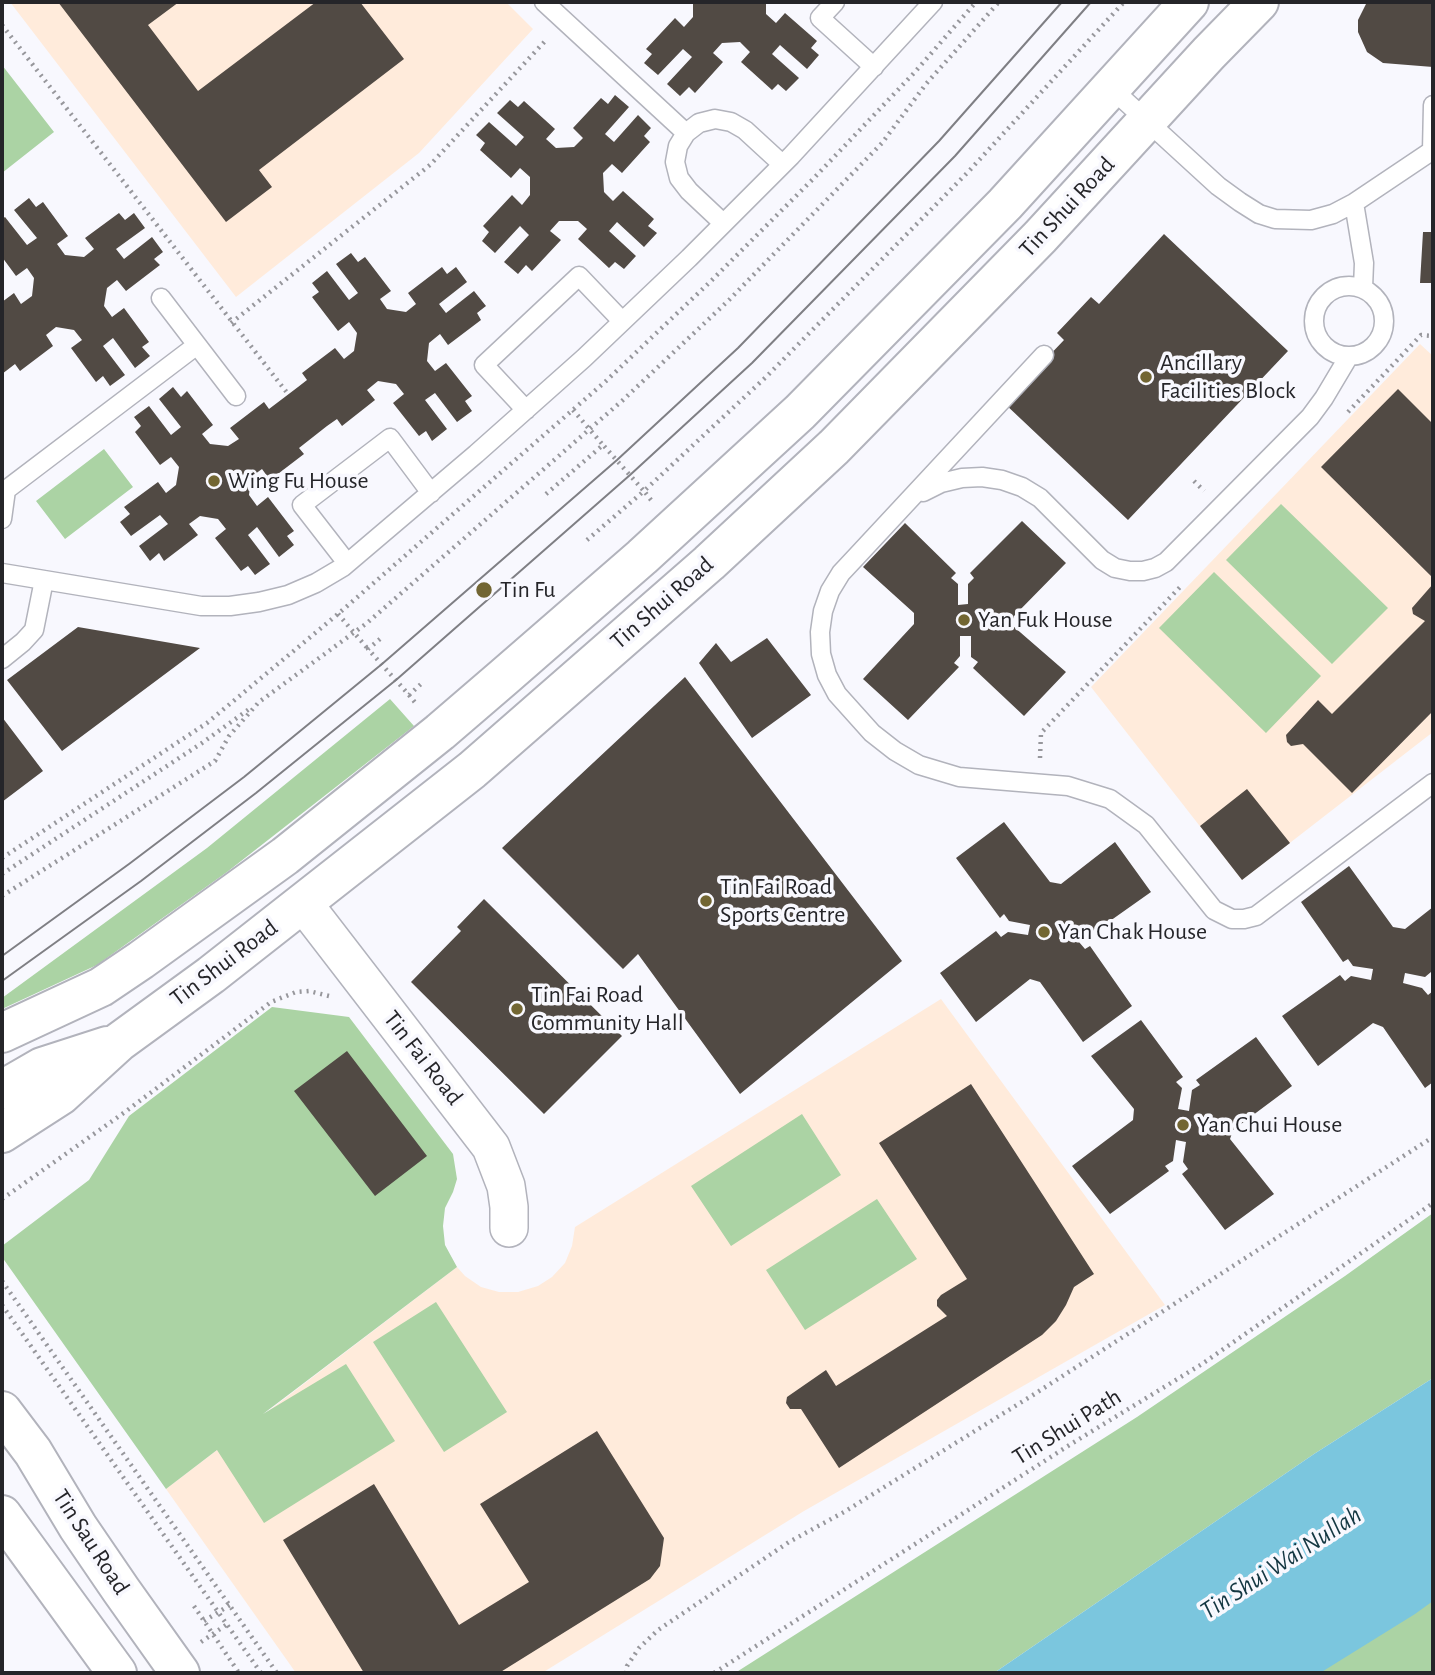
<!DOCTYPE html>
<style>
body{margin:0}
#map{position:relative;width:1435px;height:1675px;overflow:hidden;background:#f8f8fe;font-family:"Alegreya Sans",sans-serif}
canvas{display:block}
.frame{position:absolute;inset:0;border:4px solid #252529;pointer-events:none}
</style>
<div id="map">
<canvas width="1435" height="1675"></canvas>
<div class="frame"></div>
</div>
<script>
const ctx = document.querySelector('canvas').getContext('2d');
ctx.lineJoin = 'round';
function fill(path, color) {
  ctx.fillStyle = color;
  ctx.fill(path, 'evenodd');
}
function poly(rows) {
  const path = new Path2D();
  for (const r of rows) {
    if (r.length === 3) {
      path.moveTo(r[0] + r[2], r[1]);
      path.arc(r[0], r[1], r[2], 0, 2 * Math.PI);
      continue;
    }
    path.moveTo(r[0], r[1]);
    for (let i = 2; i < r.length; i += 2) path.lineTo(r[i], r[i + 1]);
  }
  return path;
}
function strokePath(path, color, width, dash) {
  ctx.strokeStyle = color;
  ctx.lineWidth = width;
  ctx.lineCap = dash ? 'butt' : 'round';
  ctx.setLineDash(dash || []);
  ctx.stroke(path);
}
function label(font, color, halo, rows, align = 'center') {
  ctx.font = font + ' "Alegreya Sans",sans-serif';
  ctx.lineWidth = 7;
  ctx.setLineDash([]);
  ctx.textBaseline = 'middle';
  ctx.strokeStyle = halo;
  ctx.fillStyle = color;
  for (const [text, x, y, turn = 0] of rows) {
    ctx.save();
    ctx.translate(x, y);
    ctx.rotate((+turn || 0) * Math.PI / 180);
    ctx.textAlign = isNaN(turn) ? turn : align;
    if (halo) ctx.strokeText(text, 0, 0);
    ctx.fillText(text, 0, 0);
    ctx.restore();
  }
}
fill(poly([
 [10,2,506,2,533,29,419,153,236,297],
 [1420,344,1433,356,1433,732,1242,880,1091,687],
 [941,999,1165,1305,804,1511,542,1673,296,1673,166,1489,457,1267,465,1276,481,1287,499,1292,518,1292,538,1286,552,1277,565,1263,572,1246,575,1227]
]), '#ffebdb');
fill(poly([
 [2,65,54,132,2,173],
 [104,449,133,487,65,539,36,501],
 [1281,504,1388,608,1332,664,1226,560],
 [1214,572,1321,676,1266,733,1159,628],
 [390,699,414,726,227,872,97,965,2,1009,2,998,207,848],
 [272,1007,349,1017,453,1154,457,1179,453,1192,445,1208,443,1226,445,1245,457,1267,263,1414,346,1364,395,1441,264,1523,217,1450,166,1489,2,1257,2,1246,89,1180,129,1116],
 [802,1114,841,1175,731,1246,691,1186],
 [877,1199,917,1259,805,1330,766,1270],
 [1433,1213,1433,1378,1314,1454,994,1673,735,1673,1137,1417,1345,1276],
 [436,1302,507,1412,444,1452,373,1342],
 [1433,1595,1433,1673,1316,1673]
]), '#abd3a4');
fill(poly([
 [1433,1378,1433,1601,1415,1614,1320,1673,994,1673,1314,1454]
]), '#7bc6de');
fill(poly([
 [58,2,179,2,148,25,198,91,316,2,360,2,404,59,259,170,272,187,226,222],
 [693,2,766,2,766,14,776,23,785,13,817,41,811,48,819,55,807,69,780,45,772,54,799,78,786,91,778,84,772,90,741,62,750,52,740,42,722,43,713,53,723,62,695,93,689,87,680,96,667,84,692,57,683,49,658,75,644,63,652,54,646,49,675,18,684,27,693,17],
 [1367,2,1433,2,1433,67,1383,63,1367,52,1358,32,1358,20],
 [615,95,629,107,605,134,614,142,638,115,651,128,644,136,650,142,622,173,612,164,603,173,604,192,613,201,623,191,654,219,648,226,657,233,644,247,617,222,609,231,636,256,624,269,615,262,609,268,578,239,587,229,578,221,559,221,550,231,561,240,532,271,526,265,518,274,504,262,529,235,520,226,495,253,482,241,489,232,483,226,512,195,522,205,530,195,530,177,520,168,511,178,480,150,485,143,476,135,489,122,516,146,524,137,497,113,510,100,518,107,524,101,555,129,546,139,556,148,574,147,583,138,573,128,601,98,608,104],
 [29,198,36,207,43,202,68,236,57,244,65,255,84,257,94,249,85,238,119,213,125,220,134,213,145,228,116,249,124,259,152,237,163,252,154,259,160,265,126,291,117,280,107,288,104,306,112,317,124,308,149,342,142,347,150,356,135,368,113,338,103,346,125,375,110,386,103,376,96,382,71,348,82,340,74,330,56,327,46,335,53,346,20,371,15,364,2,374,2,302,14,293,21,304,32,296,34,278,27,268,16,276,2,257,2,219,5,217,27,245,37,238,14,210],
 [1423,232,1433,232,1433,283,1420,283],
 [1164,234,1288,351,1128,520,1004,403,1064,340,1057,333,1091,297,1099,304],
 [351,253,358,262,365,257,391,291,380,299,387,309,406,312,416,304,408,293,442,267,447,274,456,267,467,282,439,304,446,313,474,291,486,306,477,313,481,320,448,345,440,334,429,343,427,361,435,371,446,363,472,396,465,401,472,411,457,422,435,393,425,400,447,429,432,441,426,431,419,436,393,403,404,394,396,384,378,381,367,390,375,400,342,426,337,419,327,426,299,448,304,454,270,480,262,469,251,477,249,495,257,506,268,497,294,531,287,536,294,545,279,557,257,527,248,535,270,564,255,575,248,566,241,571,215,538,226,529,218,519,200,516,189,524,198,535,164,561,159,553,150,561,139,546,168,524,160,515,131,536,120,522,130,514,124,507,158,482,166,493,176,485,179,467,171,457,160,465,135,432,141,426,134,417,149,406,171,435,181,427,159,399,173,387,181,397,187,391,213,425,202,434,210,444,228,446,239,439,230,428,264,402,269,409,298,387,307,380,302,373,335,348,344,359,354,351,357,333,349,322,338,331,312,297,319,292,312,283,327,271,349,300,358,293,336,264],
 [1398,389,1433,424,1433,578,1321,467],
 [1022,521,1066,563,1014,616,1013,626,1066,672,1024,716,973,668,978,662,971,657,971,636,960,636,960,656,954,663,959,667,908,720,863,679,914,624,914,613,863,567,905,523,956,573,951,578,958,584,958,605,968,604,968,584,974,578,970,573],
 [1433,584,1433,711,1352,793,1303,744,1291,746,1287,742,1286,735,1318,700,1332,714,1425,621,1413,614,1412,608],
 [78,627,200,648,62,751,7,680],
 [767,638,811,695,752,738,699,663,716,643,731,662],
 [685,677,902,961,740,1094,638,954,623,969,502,848],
 [2,717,43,771,2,802],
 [1247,789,1290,843,1242,880,1200,826],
 [1004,822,1050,882,1061,884,1115,842,1151,892,1093,933,1088,927,1081,932,1061,928,1059,939,1079,942,1085,949,1090,946,1132,1006,1083,1042,1040,982,1030,979,976,1022,940,973,996,931,1001,937,1008,932,1028,935,1030,925,1009,921,1004,914,1000,918,956,858],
 [1349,866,1393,927,1405,929,1433,907,1433,974,1431,972,1425,977,1405,973,1403,983,1422,988,1428,995,1433,991,1433,1082,1425,1088,1383,1027,1373,1023,1318,1066,1282,1016,1340,975,1345,981,1351,976,1371,980,1373,969,1353,966,1348,959,1343,962,1301,902],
 [484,899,622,1036,544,1114,411,982,461,931,457,927],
 [1141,1020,1183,1077,1176,1082,1182,1088,1178,1109,1189,1111,1192,1090,1200,1085,1196,1080,1256,1037,1292,1086,1233,1130,1230,1139,1274,1194,1225,1230,1182,1174,1188,1169,1183,1162,1186,1142,1176,1140,1173,1161,1165,1166,1169,1171,1110,1214,1072,1166,1133,1120,1134,1109,1091,1056],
 [347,1051,427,1156,375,1196,294,1091],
 [971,1084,1094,1274,1074,1287,1066,1305,1056,1321,1042,1335,839,1468,801,1409,790,1409,786,1403,787,1397,826,1370,836,1386,947,1316,937,1306,937,1300,941,1295,967,1279,879,1143],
 [597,1431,664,1538,660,1566,650,1579,499,1673,364,1673,283,1540,374,1484,459,1625,529,1582,480,1504]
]), '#514a44');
const service = poly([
 [544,2,686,133],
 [835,2,820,18,874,67],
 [1111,88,1218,186,1240,202,1259,214,1275,219,1311,220,1333,214,1354,203,1433,150],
 [1432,151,1433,105],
 [1354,203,1364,263,1363,288],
 [723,223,689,191,679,178,675,162,678,146,686,133,699,123,715,119,731,122,745,130,782,164],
 [1349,321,35],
 [161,298,236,396],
 [1044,355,856,557,841,573,830,591,823,611,820,632,821,654,827,675,837,694,872,733,895,751,919,765,959,777,1068,786,1110,799,1146,825,1214,910,1232,919,1244,919,1256,916,1433,783],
 [526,410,484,365,579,276,622,321],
 [923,492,941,483,962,478,982,477,1002,480,1022,487,1040,498,1102,560,1115,568,1130,571,1143,571,1155,568,1166,562,1310,417,1324,398,1349,356],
 [2,519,6,490,197,345],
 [347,563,302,505,390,438,431,493],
 [2,573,201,606,230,606,259,602,288,595,316,583,343,567,476,454,584,358,689,258,791,156,933,2],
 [2,659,23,642,34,630,44,580]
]);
const minor = poly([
 [303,903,491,1147,506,1186,509,1207,509,1228]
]);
const tertiary = poly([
 [2,1411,33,1452,78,1527,121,1590,180,1673],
 [2,1515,117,1673]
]);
const secondary = poly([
 [2,1033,101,987,141,960,285,856,440,732,504,677,642,557,800,412,1005,204,1189,2],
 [2,1090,42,1067,107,1046],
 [2,1133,61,1095,119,1042,211,975,472,770,709,563,834,447,1040,237,1209,53,1259,2]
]);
strokePath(service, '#b2b3bc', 21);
strokePath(minor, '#b2b3bc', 40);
strokePath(tertiary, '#b2b3bc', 42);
strokePath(secondary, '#b2b3bc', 42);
strokePath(poly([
 [2,25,288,394],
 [231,323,430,165,547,39],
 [573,410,603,445],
 [1348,412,1421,335,1433,336],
 [1194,481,1204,491],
 [546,494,603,445,644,491,587,540],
 [651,500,644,491,766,377,969,171,1124,2],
 [338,614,368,649],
 [380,639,368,649,409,695,421,684],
 [409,695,417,705],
 [1040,758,1041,733,1182,585],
 [2,858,207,723,338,614,606,381,711,281,814,178,914,73,976,2],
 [2,874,202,743,252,707],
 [2,896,215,761,229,736,259,702,367,623,623,400,729,300,882,143,926,84,999,2],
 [2,1199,125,1112,271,1002,296,992,309,991,329,996],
 [2,1281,277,1673],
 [2,1305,261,1673],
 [194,1606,239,1673],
 [204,1621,230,1605],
 [201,1642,226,1625],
 [626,1673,627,1666,639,1648,658,1630,789,1542,844,1512,1033,1395,1433,1137],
 [714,1673,1071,1444,1202,1364,1433,1203]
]), '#97979c', 4.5, [2, 5]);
strokePath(service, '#fff', 18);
strokePath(minor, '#fff', 37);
strokePath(tertiary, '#fff', 38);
strokePath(secondary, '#fff', 38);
strokePath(poly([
 [2,956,129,864,244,777,382,664,617,460,738,348,939,141,1062,2],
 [2,981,141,881,256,793,396,680,630,475,752,363,955,156,1091,2]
]), '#7f7f84', 2);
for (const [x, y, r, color] of [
 [1146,377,7,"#726633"],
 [214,481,7,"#726633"],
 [484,590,9,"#726633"],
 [964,620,7,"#726633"],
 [706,901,7,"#726633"],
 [1044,932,7,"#726633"],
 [517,1009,7,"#726633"],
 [1183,1125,7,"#726633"]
]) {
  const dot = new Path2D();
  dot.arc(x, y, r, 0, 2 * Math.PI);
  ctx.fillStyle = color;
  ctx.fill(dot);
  strokePath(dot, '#f8f8fe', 2.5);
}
label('24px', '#252529', '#f8f8fe', [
 ["Tin Shui Road",1067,207,-47],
 ["Tin Shui Road",662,603,-41],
 ["Tin Shui Road",224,963,-37],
 ["Tin Fai Road",423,1058,52],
 ["Tin Shui Path",1067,1427,-32],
 ["Tin Sau Road",91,1542,57]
]);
label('24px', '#252529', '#f8f8fe', [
 ["Ancillary",1160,363],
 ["Facilities Block",1160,391],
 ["Wing Fu House",228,481],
 ["Tin Fu",500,590],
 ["Yan Fuk House",978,620],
 ["Tin Fai Road",720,887],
 ["Sports Centre",720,915],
 ["Yan Chak House",1058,932],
 ["Tin Fai Road",531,995],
 ["Community Hall",531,1023],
 ["Yan Chui House",1197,1125]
], 'left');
label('italic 26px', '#143742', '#f8f8fe', [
 ["Tin Shui Wai Nullah",1281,1563,-33]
]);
</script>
